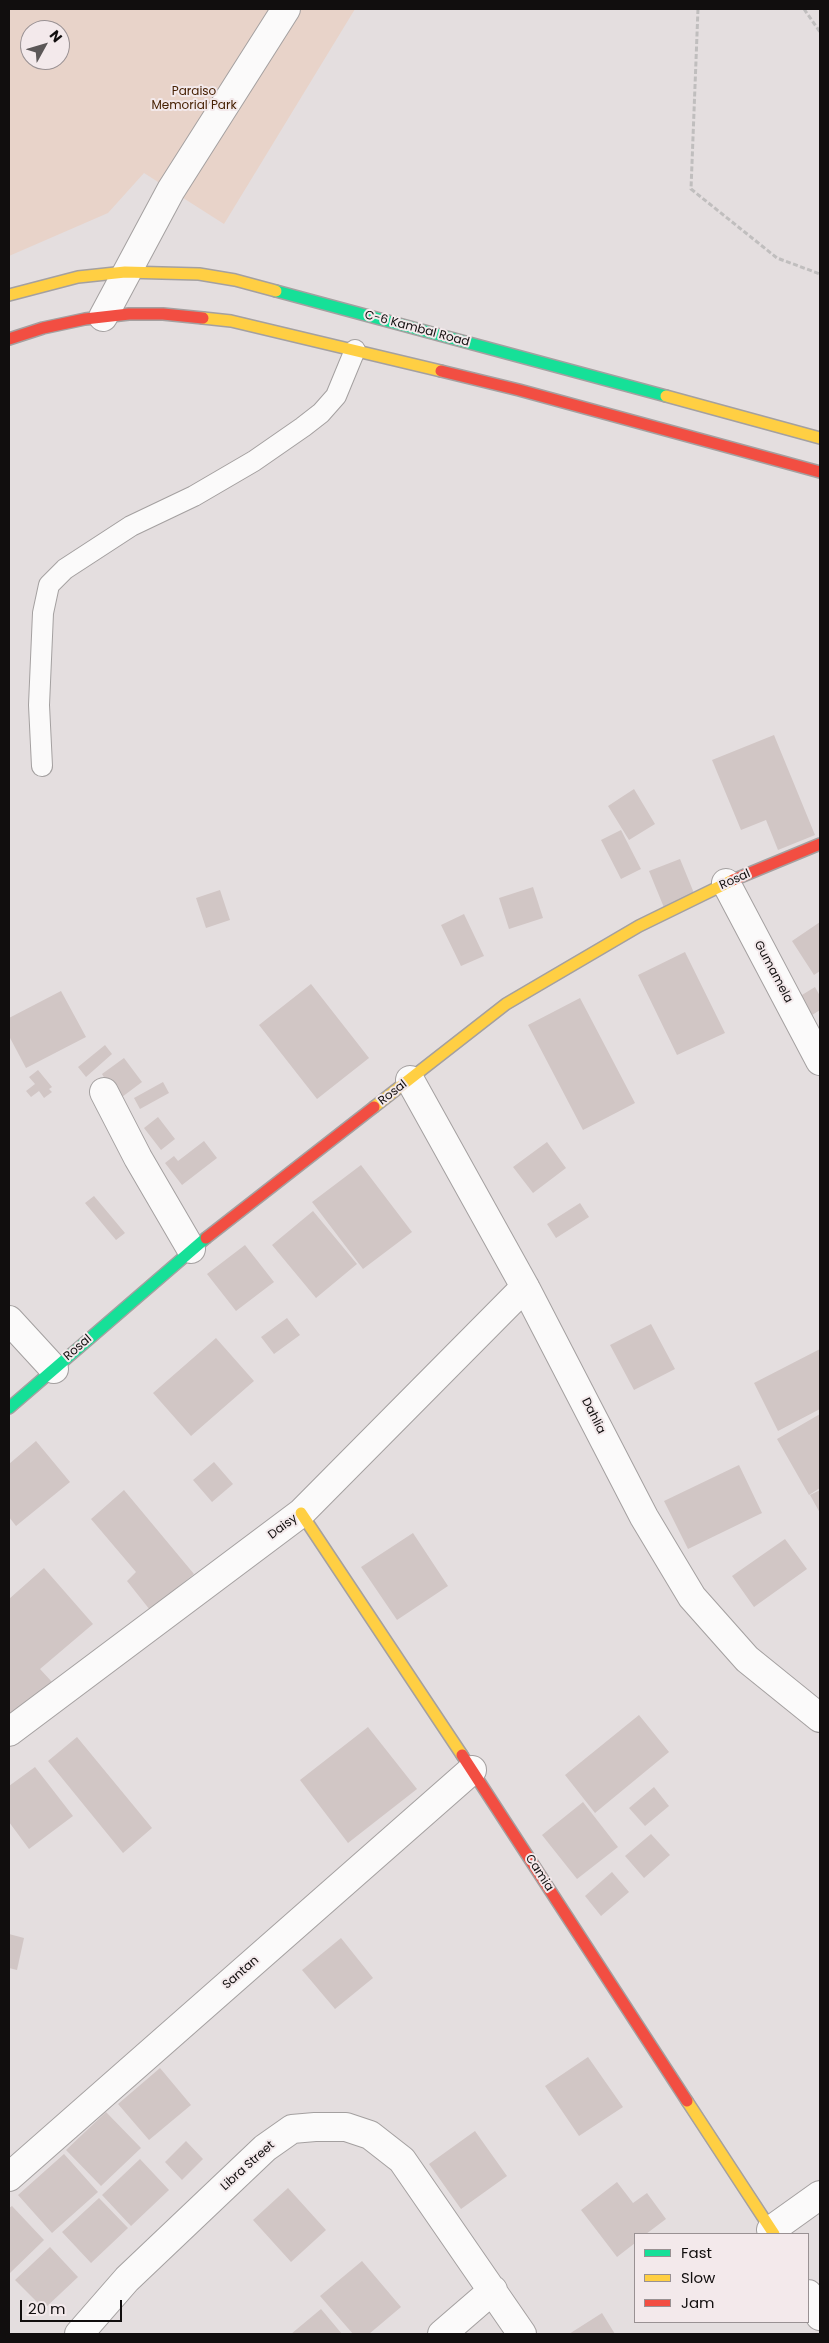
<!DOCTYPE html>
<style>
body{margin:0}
#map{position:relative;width:829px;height:2343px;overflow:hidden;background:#e4dedf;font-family:Poppins,sans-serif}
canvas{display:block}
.frame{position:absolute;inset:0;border:10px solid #110e0e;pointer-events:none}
.legend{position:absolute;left:634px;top:2233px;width:175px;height:90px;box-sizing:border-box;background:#f3e9eb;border:1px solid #999193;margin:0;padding:6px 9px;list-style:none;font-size:15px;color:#110e0e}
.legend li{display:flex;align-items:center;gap:10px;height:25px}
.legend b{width:25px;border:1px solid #999193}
.north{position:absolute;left:20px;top:20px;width:50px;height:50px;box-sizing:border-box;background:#f3e9eb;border:1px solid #999193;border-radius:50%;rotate:51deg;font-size:14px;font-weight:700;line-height:20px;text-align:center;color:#110e0e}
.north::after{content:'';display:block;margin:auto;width:18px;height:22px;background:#5b5757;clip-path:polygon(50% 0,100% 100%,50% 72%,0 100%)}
.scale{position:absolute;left:20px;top:2300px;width:102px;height:22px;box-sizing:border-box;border:2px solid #110e0e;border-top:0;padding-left:6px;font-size:15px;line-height:18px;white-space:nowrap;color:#110e0e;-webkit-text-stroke:4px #f3e9eb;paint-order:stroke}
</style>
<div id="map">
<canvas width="829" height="2343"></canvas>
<div class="frame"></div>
<ul class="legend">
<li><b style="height:6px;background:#16e098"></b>Fast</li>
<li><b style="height:6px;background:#ffcf43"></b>Slow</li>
<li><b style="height:6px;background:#f24e42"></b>Jam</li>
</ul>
<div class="north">N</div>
<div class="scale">20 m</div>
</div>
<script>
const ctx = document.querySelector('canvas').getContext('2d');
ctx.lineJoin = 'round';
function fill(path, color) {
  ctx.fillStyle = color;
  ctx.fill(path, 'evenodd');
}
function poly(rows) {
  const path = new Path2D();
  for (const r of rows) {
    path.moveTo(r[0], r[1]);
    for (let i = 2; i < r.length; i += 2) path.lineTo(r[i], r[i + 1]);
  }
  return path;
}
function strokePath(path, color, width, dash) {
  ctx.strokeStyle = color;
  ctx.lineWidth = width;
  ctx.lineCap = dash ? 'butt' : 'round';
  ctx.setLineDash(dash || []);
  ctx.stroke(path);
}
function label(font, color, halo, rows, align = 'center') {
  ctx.font = font + ' Poppins,sans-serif';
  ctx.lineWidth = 4;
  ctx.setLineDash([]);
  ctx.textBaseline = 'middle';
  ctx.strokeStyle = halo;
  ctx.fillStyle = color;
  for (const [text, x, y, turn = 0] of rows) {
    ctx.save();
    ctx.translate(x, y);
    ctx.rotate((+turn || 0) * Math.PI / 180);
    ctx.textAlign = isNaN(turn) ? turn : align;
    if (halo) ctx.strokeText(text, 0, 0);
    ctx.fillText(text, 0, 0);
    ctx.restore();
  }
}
fill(poly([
 [9,9,355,9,224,224,144,173,108,213,9,256],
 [30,30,60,30,60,60,30,60]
]), '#e8d3c9');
fill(poly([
 [774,735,815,835,778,850,766,820,741,830,712,760],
 [634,789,655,824,629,840,608,806],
 [621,830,641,869,621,879,601,840],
 [680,859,696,898,665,910,649,871],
 [533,887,543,918,509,929,499,898],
 [220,890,230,920,206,928,196,898],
 [464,914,484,956,461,966,441,925],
 [820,922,820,971,814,975,792,941],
 [685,952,725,1033,677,1055,638,975],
 [311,984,369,1058,317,1099,259,1025],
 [815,987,820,996,820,1010,809,1017,797,998],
 [61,991,86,1037,26,1068,9,1036,9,1018],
 [580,998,635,1103,583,1130,528,1025],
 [105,1045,112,1054,86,1077,78,1067],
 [124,1058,142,1082,118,1100,102,1074],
 [38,1070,52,1087,49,1089,52,1092,44,1098,39,1091,31,1097,26,1091,35,1084,29,1077],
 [163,1082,169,1093,140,1109,134,1098],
 [158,1117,175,1139,161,1150,144,1128],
 [204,1141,217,1158,182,1185,165,1163,174,1156,178,1161],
 [547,1142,566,1168,533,1193,513,1167],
 [361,1165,412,1232,363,1269,312,1202],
 [94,1196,125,1233,116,1240,85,1203],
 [580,1203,589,1217,556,1238,547,1224],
 [313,1211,357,1264,316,1298,272,1245],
 [245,1245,274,1282,236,1311,207,1274],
 [287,1318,300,1335,274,1354,261,1337],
 [651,1324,675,1369,634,1390,610,1345],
 [216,1338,254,1381,191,1436,153,1393],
 [820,1349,820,1409,778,1431,754,1383],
 [820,1414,820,1488,809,1495,777,1439],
 [36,1441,70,1482,16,1526,9,1517,9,1464],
 [214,1462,233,1484,212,1502,193,1480],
 [739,1465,762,1513,688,1549,664,1501],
 [124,1490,194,1574,150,1610,127,1581,136,1572,91,1519],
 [820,1490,820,1513,810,1495],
 [413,1533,448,1586,397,1620,361,1567],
 [785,1539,807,1569,754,1607,732,1576],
 [44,1568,93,1624,40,1669,52,1682,9,1719,9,1599],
 [639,1715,669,1752,595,1813,565,1775],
 [368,1727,417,1789,348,1843,300,1780],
 [77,1737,152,1828,123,1853,48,1761],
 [35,1767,73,1816,29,1849,9,1822,9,1786],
 [654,1787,669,1806,645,1826,629,1808],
 [583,1802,618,1847,577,1879,542,1835],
 [651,1834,670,1855,644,1878,625,1856],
 [612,1872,629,1892,601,1916,585,1896],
 [9,1934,24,1938,17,1970,9,1968],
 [341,1938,373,1978,335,2009,302,1970],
 [588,2057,623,2107,579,2136,545,2086],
 [160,2068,191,2105,149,2140,118,2104],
 [106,2112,141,2148,101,2186,66,2150],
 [475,2131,507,2176,461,2209,429,2164],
 [186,2141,203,2159,182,2180,165,2162],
 [64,2154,98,2192,52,2233,18,2195],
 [140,2159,169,2190,131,2226,102,2195],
 [617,2182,633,2203,647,2193,666,2219,646,2234,635,2234,635,2243,617,2257,581,2210],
 [288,2188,326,2230,291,2262,253,2220],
 [99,2198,128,2228,91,2263,62,2232],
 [12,2206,44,2240,10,2273,9,2208],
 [50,2247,78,2277,44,2309,15,2280],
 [362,2261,401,2307,369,2334,353,2334,320,2296],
 [321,2309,342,2334,291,2334],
 [602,2313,615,2334,569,2334]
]), '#d1c6c5');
const lane = poly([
 [42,766,39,705,43,613,49,585,65,569,131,526,194,496,254,461,303,427,321,413,336,396,355,350]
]);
const street = poly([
 [103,317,171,190,286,9],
 [726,883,820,1061],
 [410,1080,525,1287,644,1517,692,1597,747,1659,820,1718],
 [104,1092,138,1158,191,1249],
 [9,1320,54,1369],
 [9,1732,301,1513,525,1287],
 [9,2177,472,1770],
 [771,2230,820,2195],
 [808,2294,820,2316],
 [79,2334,127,2279,265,2148,292,2129,315,2127,346,2127,370,2135,402,2160,522,2334],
 [442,2334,493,2290]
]);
const fast = poly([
 [276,291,666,396],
 [9,1408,206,1238]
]);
const slow = poly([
 [9,295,78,277,125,272,199,274,235,280,276,291],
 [203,318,231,321,441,371],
 [666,396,820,438],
 [374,1107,506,1004,639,926,733,880],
 [301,1513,462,1755],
 [687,2101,774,2234]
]);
const jam = poly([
 [9,339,43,328,85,319,129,314,163,314,203,318],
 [441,371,519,390,820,472],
 [733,880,820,844],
 [206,1238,374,1107],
 [462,1755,687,2101]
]);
strokePath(lane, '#a4a0a0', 22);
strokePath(street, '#a4a0a0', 30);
strokePath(fast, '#a4a0a0', 14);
strokePath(slow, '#a4a0a0', 14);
strokePath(jam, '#a4a0a0', 14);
strokePath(poly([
 [698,9,691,189,777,258,820,274],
 [804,9,820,32]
]), '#c0bebe', 3, [5, 2.5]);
strokePath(lane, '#fbfafa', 20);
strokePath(street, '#fbfafa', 28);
strokePath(fast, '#16e098', 11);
strokePath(slow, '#ffcf43', 11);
strokePath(jam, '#f24e42', 11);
label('12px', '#472104', '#f3e9eb', [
 ["Paraiso",194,92],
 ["Memorial Park",194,106]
]);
label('12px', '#110e0e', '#f3e9eb', [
 ["C-6 Kambal Road",417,329,15],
 ["Rosal",735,880,-24],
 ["Gumamela",773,972,62],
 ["Rosal",393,1093,-38],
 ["Rosal",78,1348,-41],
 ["Dahlia",593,1416,63],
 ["Daisy",283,1527,-37],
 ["Camia",539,1873,57],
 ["Santan",241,1973,-41],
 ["Libra Street",248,2166,-42]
]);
</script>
